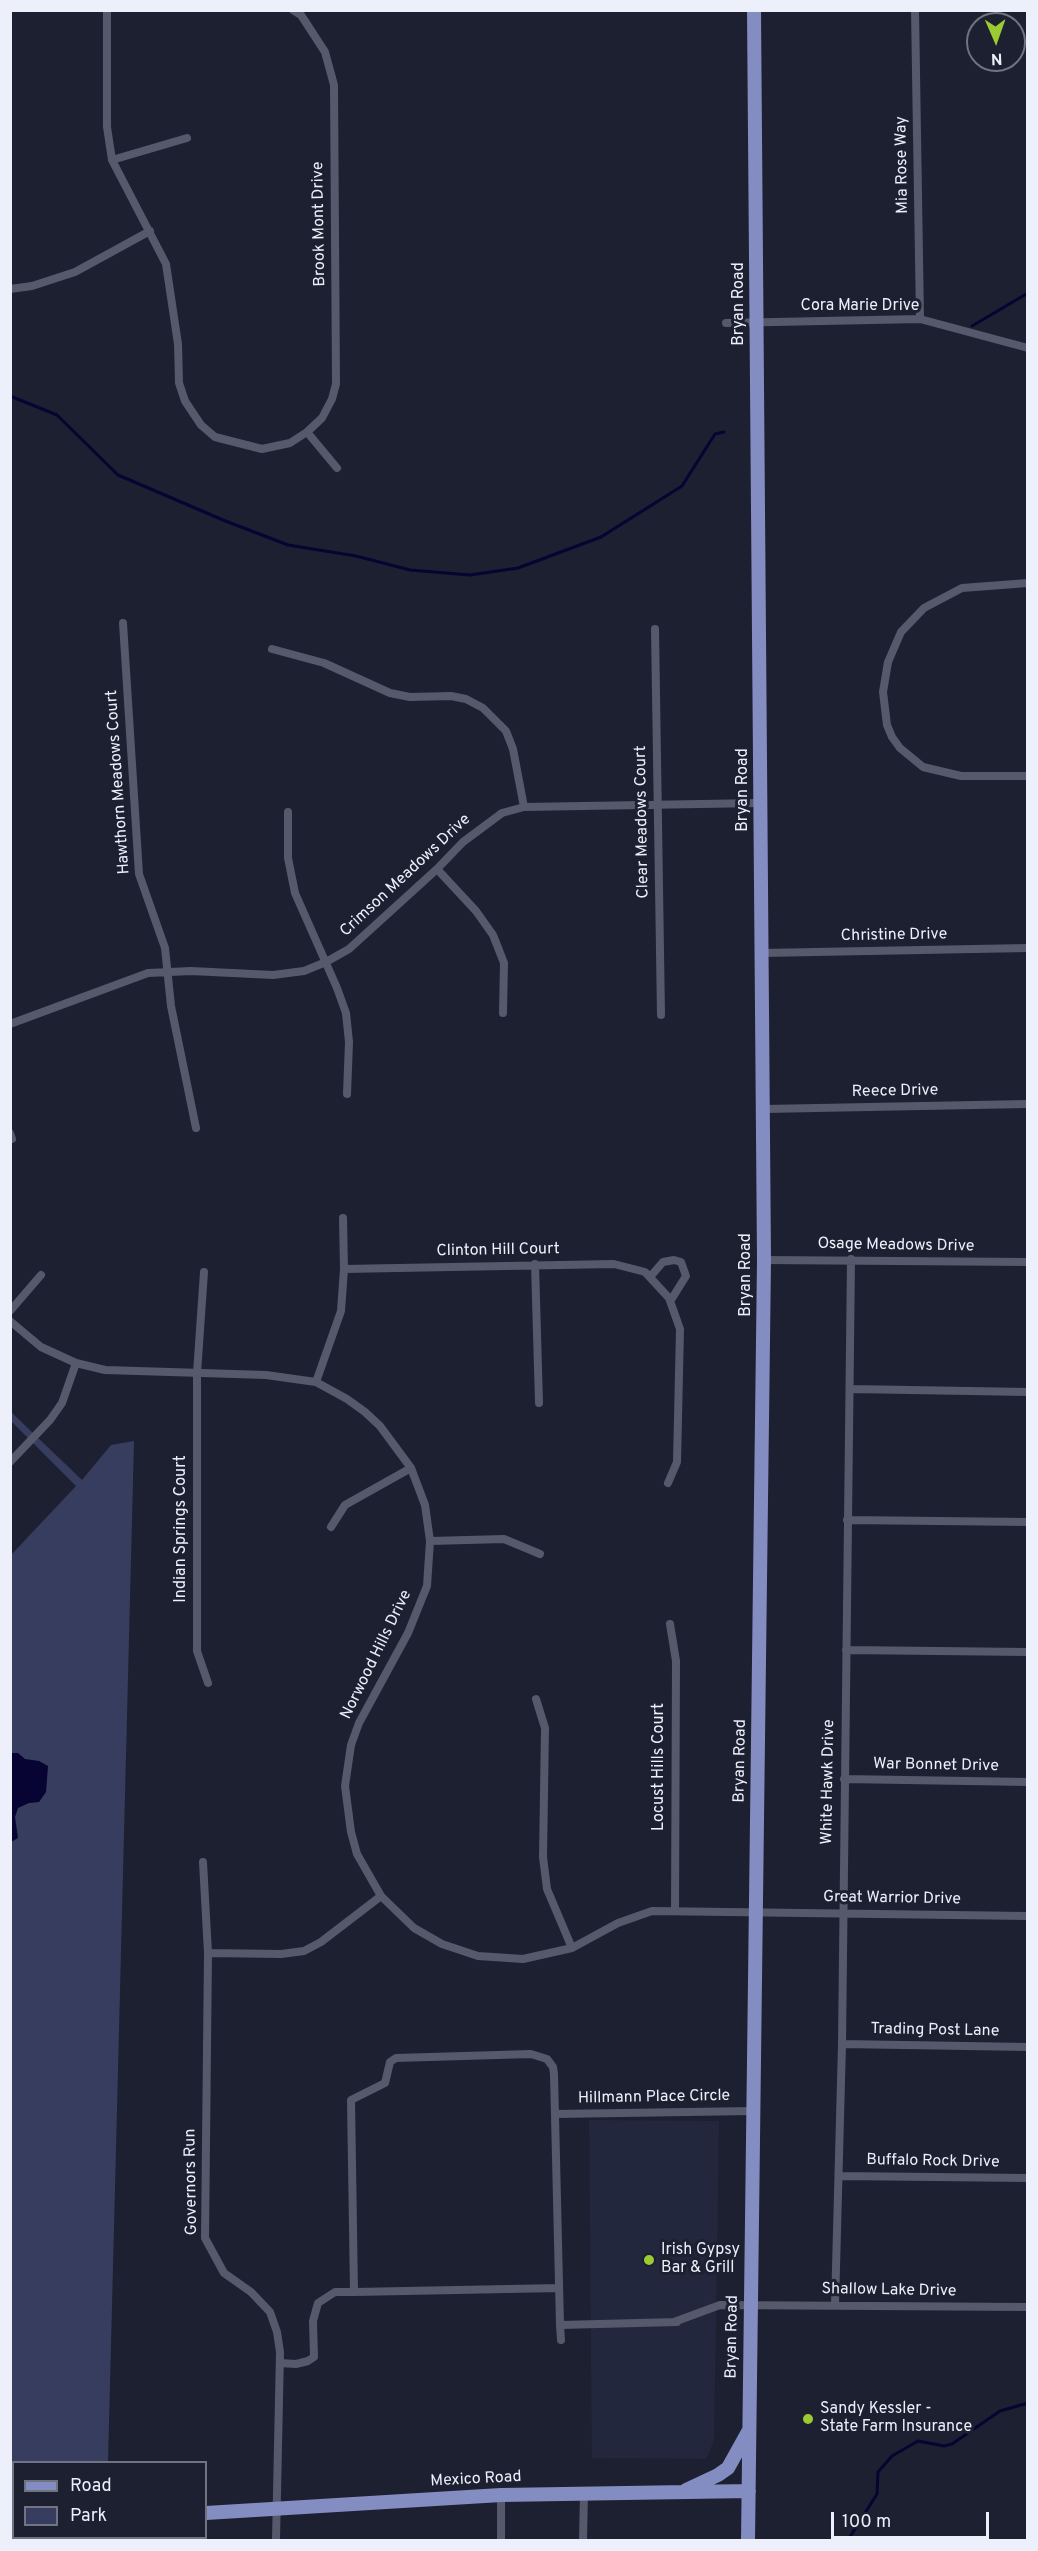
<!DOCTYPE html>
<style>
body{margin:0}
#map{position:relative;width:1038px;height:2551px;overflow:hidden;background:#1d2030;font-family:Overpass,sans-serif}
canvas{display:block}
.frame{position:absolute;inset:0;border:12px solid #edeffb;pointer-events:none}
.legend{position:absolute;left:12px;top:2461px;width:195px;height:78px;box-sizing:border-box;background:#1d2030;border:2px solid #707381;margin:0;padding:8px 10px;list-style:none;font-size:18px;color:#edeffb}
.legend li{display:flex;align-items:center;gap:12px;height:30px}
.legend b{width:30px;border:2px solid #707381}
.north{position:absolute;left:966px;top:12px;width:60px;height:60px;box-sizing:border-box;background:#1d2030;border:2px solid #707381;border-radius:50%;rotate:178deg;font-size:16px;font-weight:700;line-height:24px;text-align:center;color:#edeffb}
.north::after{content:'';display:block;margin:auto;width:21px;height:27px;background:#9cca32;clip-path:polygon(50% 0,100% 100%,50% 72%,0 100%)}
.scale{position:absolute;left:831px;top:2512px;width:158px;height:27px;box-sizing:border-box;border:3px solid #edeffb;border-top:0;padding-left:8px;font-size:18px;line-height:21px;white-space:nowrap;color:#edeffb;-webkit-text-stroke:4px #1d2030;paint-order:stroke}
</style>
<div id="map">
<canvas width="1038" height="2551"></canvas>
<div class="frame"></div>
<ul class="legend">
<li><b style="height:8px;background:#838dc1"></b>Road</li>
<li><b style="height:16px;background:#373d5f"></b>Park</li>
</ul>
<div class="north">N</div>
<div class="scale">100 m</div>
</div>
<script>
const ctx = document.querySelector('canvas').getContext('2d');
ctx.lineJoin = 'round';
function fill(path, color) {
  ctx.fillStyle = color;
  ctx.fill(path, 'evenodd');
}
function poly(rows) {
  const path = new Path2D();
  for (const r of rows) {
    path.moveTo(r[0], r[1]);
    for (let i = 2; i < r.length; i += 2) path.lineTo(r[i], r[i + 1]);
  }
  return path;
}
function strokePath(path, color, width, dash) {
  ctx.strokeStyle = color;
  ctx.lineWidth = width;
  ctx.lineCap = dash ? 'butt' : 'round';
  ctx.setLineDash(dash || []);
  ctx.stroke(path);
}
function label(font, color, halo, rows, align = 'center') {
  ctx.font = font + ' Overpass,sans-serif';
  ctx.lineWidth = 6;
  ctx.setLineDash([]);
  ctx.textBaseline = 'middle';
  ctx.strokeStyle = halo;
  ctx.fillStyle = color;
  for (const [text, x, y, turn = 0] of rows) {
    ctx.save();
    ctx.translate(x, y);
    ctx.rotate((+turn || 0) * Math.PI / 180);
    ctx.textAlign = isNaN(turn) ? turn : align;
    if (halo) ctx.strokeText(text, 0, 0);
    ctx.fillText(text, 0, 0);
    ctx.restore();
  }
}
fill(poly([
 [589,2120,719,2121,714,2441,706,2459,592,2458]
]), '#23273d');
fill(poly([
 [10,1411,82,1480,111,1445,134,1441,108,2462,14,2462,13,2494,11,2494,11,1555,76,1486,11,1421]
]), '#373d5f');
fill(poly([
 [11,1753,18,1753,25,1759,39,1761,48,1766,46,1792,39,1802,29,1803,18,1808,15,1817,18,1838,11,1842]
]), '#070332');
strokePath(poly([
 [972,326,1028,293],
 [10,396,57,415,118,475,223,520,288,545,356,556,410,570,470,575,518,568,601,537,682,486,715,434,724,432],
 [848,2540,877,2494,878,2472,892,2456,918,2441,944,2446,952,2444,1000,2411,1028,2403]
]), '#070332', 3);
strokePath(poly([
 [107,10,107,127,112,160,166,264,178,344,179,383,185,401,201,425,215,437,262,449,290,443,307,432,322,418,332,399,336,384,334,85,325,52,301,15,293,10],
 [915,10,920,319],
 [112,160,187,138],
 [10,289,32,286,75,272,150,231],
 [726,323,920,319,1028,348],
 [307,432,337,468],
 [1028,583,962,588,924,608,901,632,888,662,883,692,887,725,892,737,900,748,923,767,961,776,1028,776],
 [123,623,139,874,165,948,171,1006,196,1128],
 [655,629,661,1015],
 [272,649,324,663,390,693,410,697,451,696,466,699,483,708,506,731,513,749,524,807],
 [288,812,288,858,295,893,337,988,346,1013,349,1042,347,1094],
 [437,869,476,911,493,935,504,963,503,1013],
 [762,953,1028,948],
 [10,1024,148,973,191,971,273,975,304,971,326,962,349,949,437,869,463,842,502,813,524,807,760,803],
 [764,1109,1028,1104],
 [10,1133,12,1139],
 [764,1260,1028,1262],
 [535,1264,539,1403],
 [344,1269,614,1264,645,1272,669,1298,680,1329,677,1462,668,1483],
 [204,1272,197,1373,197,1651,208,1683],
 [650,1277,663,1262,674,1260,681,1262,686,1276,671,1300],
 [10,1311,41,1275],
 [10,1321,41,1347,76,1363,105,1370,266,1375,316,1382,347,1399,365,1412,380,1426,411,1468,425,1505,430,1541,427,1586,408,1633,359,1723,351,1745,345,1786,351,1832,357,1854,381,1896,414,1928,442,1944,478,1956,523,1959,572,1948,618,1923,652,1911,1028,1916],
 [316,1382,341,1311,344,1269,343,1218],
 [851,1389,1028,1392],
 [10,1462,50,1420,62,1403,76,1363],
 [847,1520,1028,1522],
 [331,1527,345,1505,411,1468],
 [430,1541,504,1539,540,1554],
 [670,1624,676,1661,675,1911],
 [846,1650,1028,1652],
 [536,1699,545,1728,543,1857,547,1889,572,1948],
 [844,1779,1028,1782],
 [203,1862,208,1953,205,2238,224,2273,251,2292,270,2312,277,2332,280,2352,276,2540],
 [208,1953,281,1954,304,1951,321,1942,381,1896],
 [842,2044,1028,2047],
 [556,2114,753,2111],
 [839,2176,1028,2178],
 [354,2292,559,2288],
 [835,2305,842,2044,851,1259],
 [674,2322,720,2305,1028,2307],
 [560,2325,561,2340],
 [280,2363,296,2364,308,2361,314,2357,313,2321,318,2303,335,2292,354,2292,351,2100,385,2083,390,2062,396,2058,531,2054,547,2059,553,2067,554,2074,560,2325,677,2322],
 [501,2495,501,2540],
 [583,2540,584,2493]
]), '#55596b', 8);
strokePath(poly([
 [686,2490,718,2475,728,2468,748,2432],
 [206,2513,501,2495,749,2491],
 [10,2518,14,2518],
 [748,2540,764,1260,754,10]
]), '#838dc1', 14);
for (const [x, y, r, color] of [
 [649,2260,6,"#9cca32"],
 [808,2419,6,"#9cca32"]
]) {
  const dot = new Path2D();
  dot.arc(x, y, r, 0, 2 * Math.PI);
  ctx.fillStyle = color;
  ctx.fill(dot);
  strokePath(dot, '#1d2030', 2);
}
label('16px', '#edeffb', '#1d2030', [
 ["Mia Rose Way",903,165,-91],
 ["Brook Mont Drive",320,224,-91],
 ["Bryan Road",740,304,-90],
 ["Cora Marie Drive",860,307],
 ["Hawthorn Meadows Court",119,782,-94],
 ["Bryan Road",744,790,-90],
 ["Clear Meadows Court",643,822,-91],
 ["Crimson Meadows Drive",406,876,-43],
 ["Christine Drive",894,936,-1],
 ["Reece Drive",895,1092,-1],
 ["Osage Meadows Drive",896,1246,1],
 ["Clinton Hill Court",498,1251,-1],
 ["Bryan Road",747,1275,-90],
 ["Indian Springs Court",182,1529,-90],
 ["Norwood Hills Drive",377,1655,-64],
 ["Bryan Road",741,1761,-89],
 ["War Bonnet Drive",936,1766,1],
 ["Locust Hills Court",660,1767,-90],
 ["White Hawk Drive",829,1782,-89],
 ["Great Warrior Drive",892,1899,1],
 ["Trading Post Lane",935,2031,1],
 ["Hillmann Place Circle",654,2098,-1],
 ["Buffalo Rock Drive",933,2162,1],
 ["Governors Run",192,2182,-91],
 ["Shallow Lake Drive",889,2291,1],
 ["Bryan Road",733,2337,-89],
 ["Mexico Road",476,2480,-3]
]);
label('16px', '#edeffb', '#1d2030', [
 ["Irish Gypsy",661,2251],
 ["Bar & Grill",661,2269],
 ["Sandy Kessler -",820,2410],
 ["State Farm Insurance",820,2428]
], 'left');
</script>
